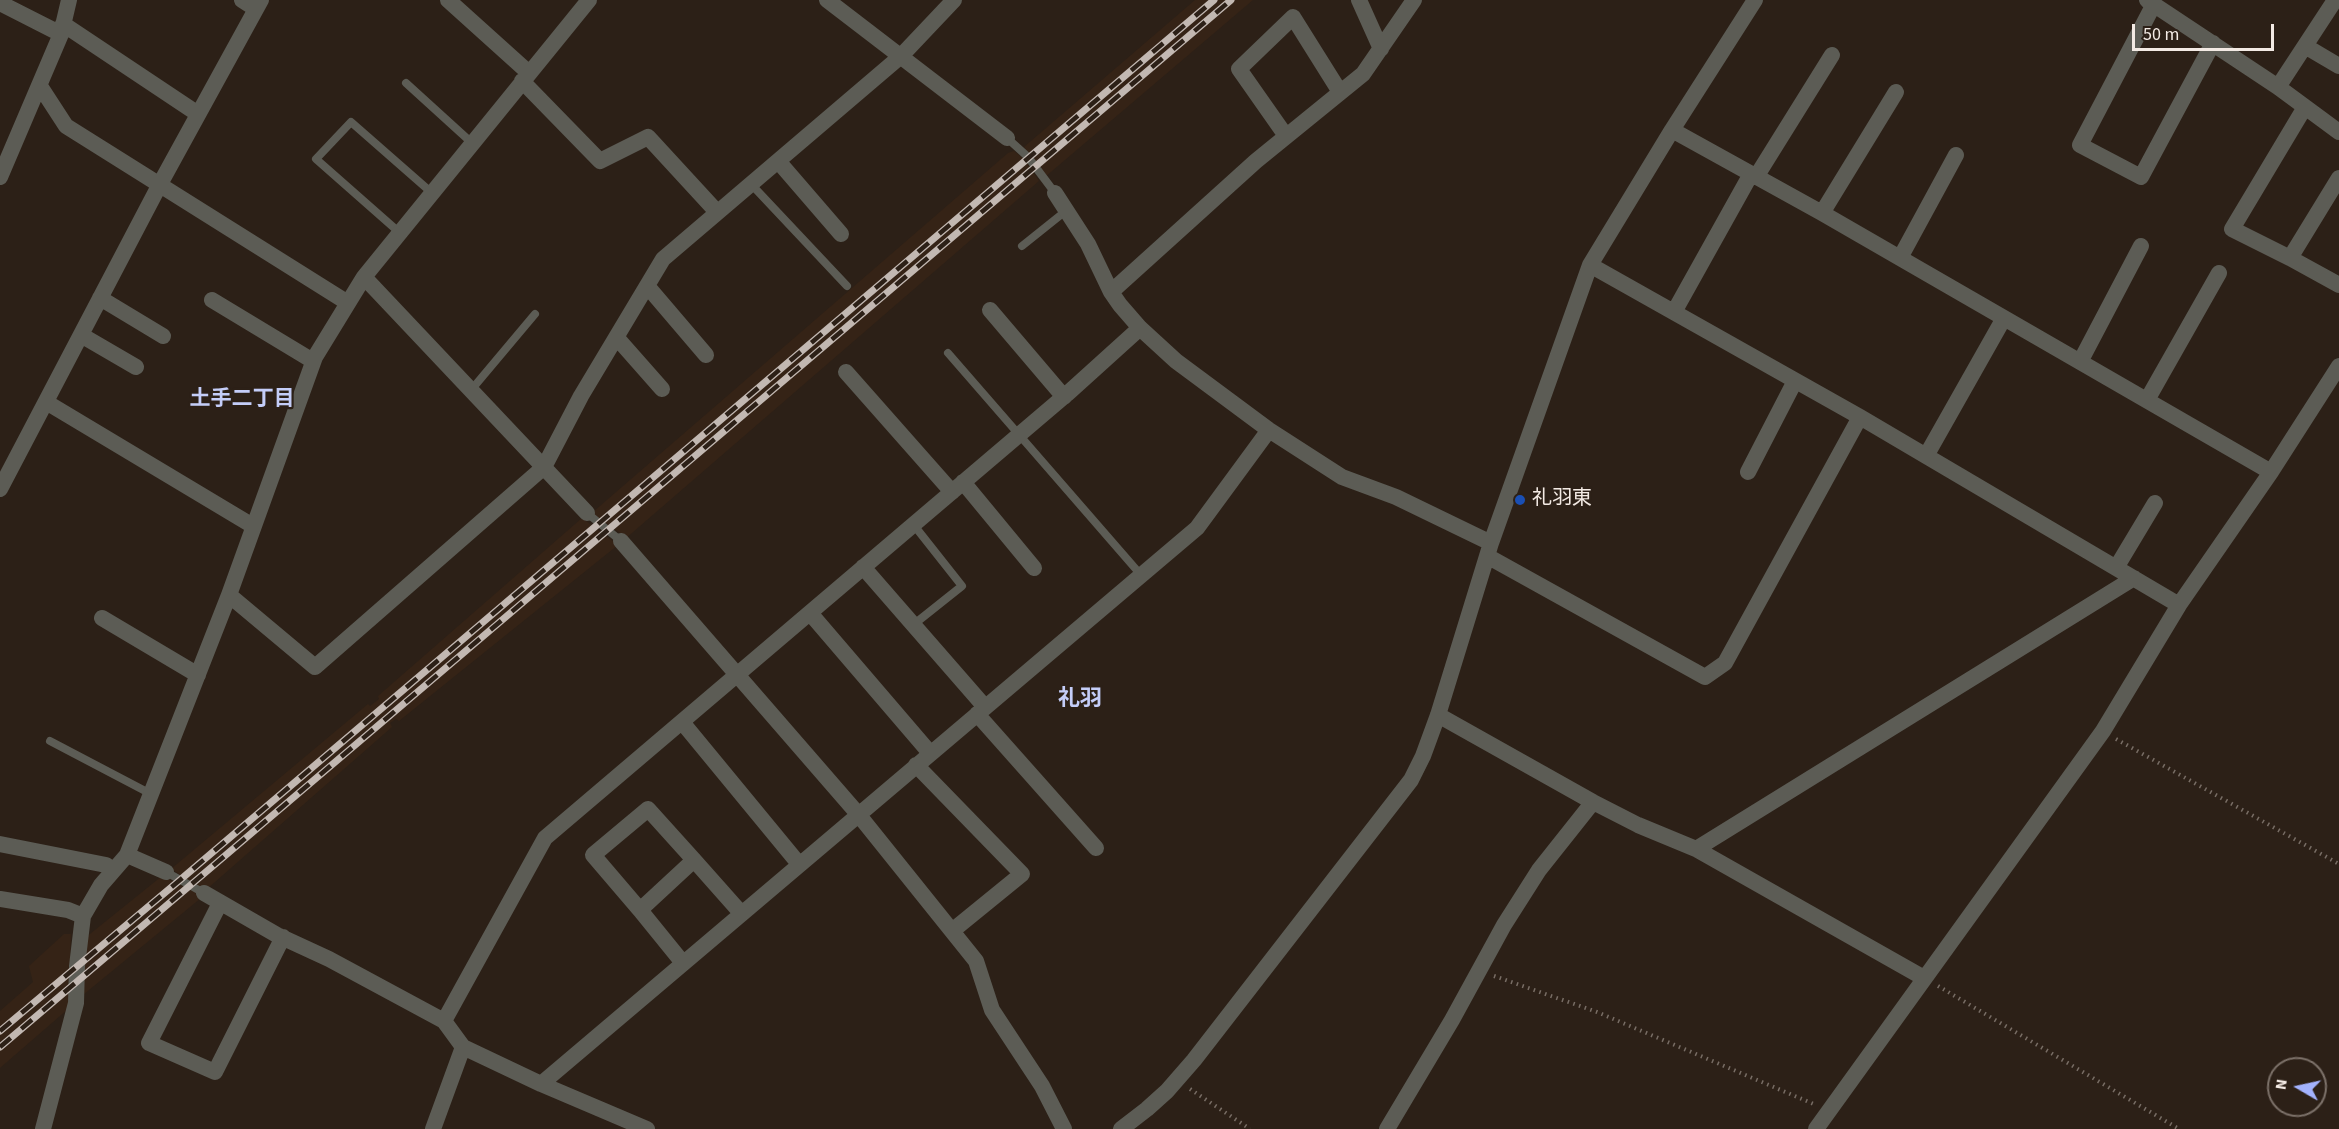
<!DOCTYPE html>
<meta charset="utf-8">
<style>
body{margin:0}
#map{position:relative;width:2339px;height:1129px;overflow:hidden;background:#2c2017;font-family:"Source Sans 3",sans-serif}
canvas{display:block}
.north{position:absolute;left:2267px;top:1057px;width:60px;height:60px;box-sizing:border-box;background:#2c2017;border:2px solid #7c7169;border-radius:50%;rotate:279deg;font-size:16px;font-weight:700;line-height:24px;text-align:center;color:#f3eae4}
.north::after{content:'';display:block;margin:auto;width:21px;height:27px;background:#a3b2fd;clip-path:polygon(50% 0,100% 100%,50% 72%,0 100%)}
.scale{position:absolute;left:2132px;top:24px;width:142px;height:27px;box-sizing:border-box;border:3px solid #f3eae4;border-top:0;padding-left:8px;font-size:18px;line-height:21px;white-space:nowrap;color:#f3eae4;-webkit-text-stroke:4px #2c2017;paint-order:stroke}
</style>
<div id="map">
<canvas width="2339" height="1129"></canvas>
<div class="north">N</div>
<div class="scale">50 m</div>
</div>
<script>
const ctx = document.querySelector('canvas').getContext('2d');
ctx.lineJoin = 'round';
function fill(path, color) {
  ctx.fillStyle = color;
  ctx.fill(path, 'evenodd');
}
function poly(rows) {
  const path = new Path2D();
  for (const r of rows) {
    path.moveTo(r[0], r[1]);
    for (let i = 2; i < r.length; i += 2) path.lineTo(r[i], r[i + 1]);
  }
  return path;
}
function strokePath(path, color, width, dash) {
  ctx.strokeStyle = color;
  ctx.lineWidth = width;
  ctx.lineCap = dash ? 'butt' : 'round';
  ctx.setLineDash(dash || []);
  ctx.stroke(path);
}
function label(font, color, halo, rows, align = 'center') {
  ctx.font = font + ' "Source Sans 3","Noto Sans JP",sans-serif';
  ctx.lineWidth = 4.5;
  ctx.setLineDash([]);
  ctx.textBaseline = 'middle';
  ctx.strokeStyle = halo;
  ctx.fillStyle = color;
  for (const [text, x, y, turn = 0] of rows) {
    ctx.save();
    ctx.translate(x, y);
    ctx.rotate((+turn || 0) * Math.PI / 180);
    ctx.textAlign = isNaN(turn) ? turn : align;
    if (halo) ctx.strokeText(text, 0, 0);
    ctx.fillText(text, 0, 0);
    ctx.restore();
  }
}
fill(poly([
 [1195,0,1253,0,1045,177,1024,147],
 [1014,151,1023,158,1039,181,625,539,619,532,598,518,593,512,1008,153],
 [582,518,618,545,399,721,396,719,390,723,392,727,207,889,198,886,171,869,368,704,370,706,379,699,378,696],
 [162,876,199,894,201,898,83,995,85,938],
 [64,934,71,934,68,1009,0,1068,0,1011,33,982,29,966]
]), '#352316');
strokePath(poly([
 [2116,739,2339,864],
 [1494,976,1597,1012,1816,1105],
 [1938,986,2179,1129],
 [1190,1089,1250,1129]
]), '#786d65', 4, [1.5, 4.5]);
strokePath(poly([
 [406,83,472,143],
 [1007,138,1028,157,1055,193],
 [750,183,847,286],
 [400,233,316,159,351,122,432,193],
 [1022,246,1067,210],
 [948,353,1141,575],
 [472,389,535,314],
 [587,513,621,541],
 [913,625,962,586,913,524],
 [50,741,151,794],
 [166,872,204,893]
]), '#5c5c55', 8);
strokePath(poly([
 [242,0,256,9],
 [448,0,529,73],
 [827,0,1007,138],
 [1359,0,1381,49],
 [2147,0,2278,87,2339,132],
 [0,3,61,34],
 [2154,4,2080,145,2141,177,2213,43],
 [63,24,198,114],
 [2305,46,2339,66],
 [522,81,600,161,648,137,717,212],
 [40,86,66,126,348,303],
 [2278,87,2335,0],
 [2305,107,2232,229,2290,258,2339,178],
 [1672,130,1822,213,2271,472],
 [1286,136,1239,69,1293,17,1340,92],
 [778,161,841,234],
 [0,177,61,34,69,0],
 [1756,177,1832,55],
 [1055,193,1088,244,1111,292,1120,305,1140,328,1176,361,1269,430,1342,477,1396,497,1491,543],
 [1822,213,1896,92],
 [1900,258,1956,155],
 [2290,258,2339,285],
 [1590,265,1860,417,2179,605],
 [364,277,587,513],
 [648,287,706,355],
 [1111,292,1256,161,1363,74,1414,0],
 [100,298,163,336],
 [212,300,313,361],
 [990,310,1064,397],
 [1674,312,1751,174],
 [81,335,136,367],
 [617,338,662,389],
 [2080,362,2141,246],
 [846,372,952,492],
 [2147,400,2219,273],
 [46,402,253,526],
 [1926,456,2004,318],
 [1748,472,1795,381],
 [963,482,1034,568],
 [0,489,160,184,261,0],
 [621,541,858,814,976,961,992,1010,1042,1086,1064,1129],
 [1487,556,1705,677,1725,663,1860,417],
 [863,567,985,707],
 [2116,568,2155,503],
 [229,595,315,667,544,467,581,396,663,259,901,56,954,0],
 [810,613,930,753],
 [102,618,198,675],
 [977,714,1096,848],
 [1438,715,1593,802,1638,825,1696,849,2134,578],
 [682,722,799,864],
 [916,765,1022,874,952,931],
 [0,844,106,865,113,870],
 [1696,849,1924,978],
 [127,855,166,872],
 [694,860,640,910,593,855,648,809,694,860,741,913],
 [204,893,277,935,329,959,444,1021,463,1047,541,1084,647,1129],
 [0,899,68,910,83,916],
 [220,903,149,1043,215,1072,283,937],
 [640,910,683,963],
 [444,1021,545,838,1067,394,1140,328],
 [541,1084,1197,528,1269,430],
 [43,1129,76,1003,77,966,83,916,101,885,127,855,229,595,315,357,364,277,589,0],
 [433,1129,463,1047],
 [1121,1129,1147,1109,1167,1091,1194,1060,1411,780,1423,756,1438,715,1491,543,1590,265,1672,130,1755,0],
 [1387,1129,1452,1020,1504,925,1539,870,1593,802],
 [1816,1129,2103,731,2179,605,2271,472,2339,366]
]), '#5c5c55', 16);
const rail = poly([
 [0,1031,180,880,1214,0],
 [0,1047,1231,0]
]);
strokePath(rail, '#c2b8b2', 7);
strokePath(rail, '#2c2017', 4.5, [14]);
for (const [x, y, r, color] of [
 [1520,500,6,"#1a4fb4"]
]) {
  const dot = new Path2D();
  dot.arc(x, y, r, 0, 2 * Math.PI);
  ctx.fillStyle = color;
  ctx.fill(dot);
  strokePath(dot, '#2c2017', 2);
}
label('20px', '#f3eae4', '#2c2017', [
 ["礼羽東",1532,500]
], 'left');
label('bold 21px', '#c4cdf8', '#2c2017', [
 ["土手二丁目",242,400]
]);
label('bold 22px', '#c4cdf8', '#2c2017', [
 ["礼羽",1080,700]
]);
</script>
